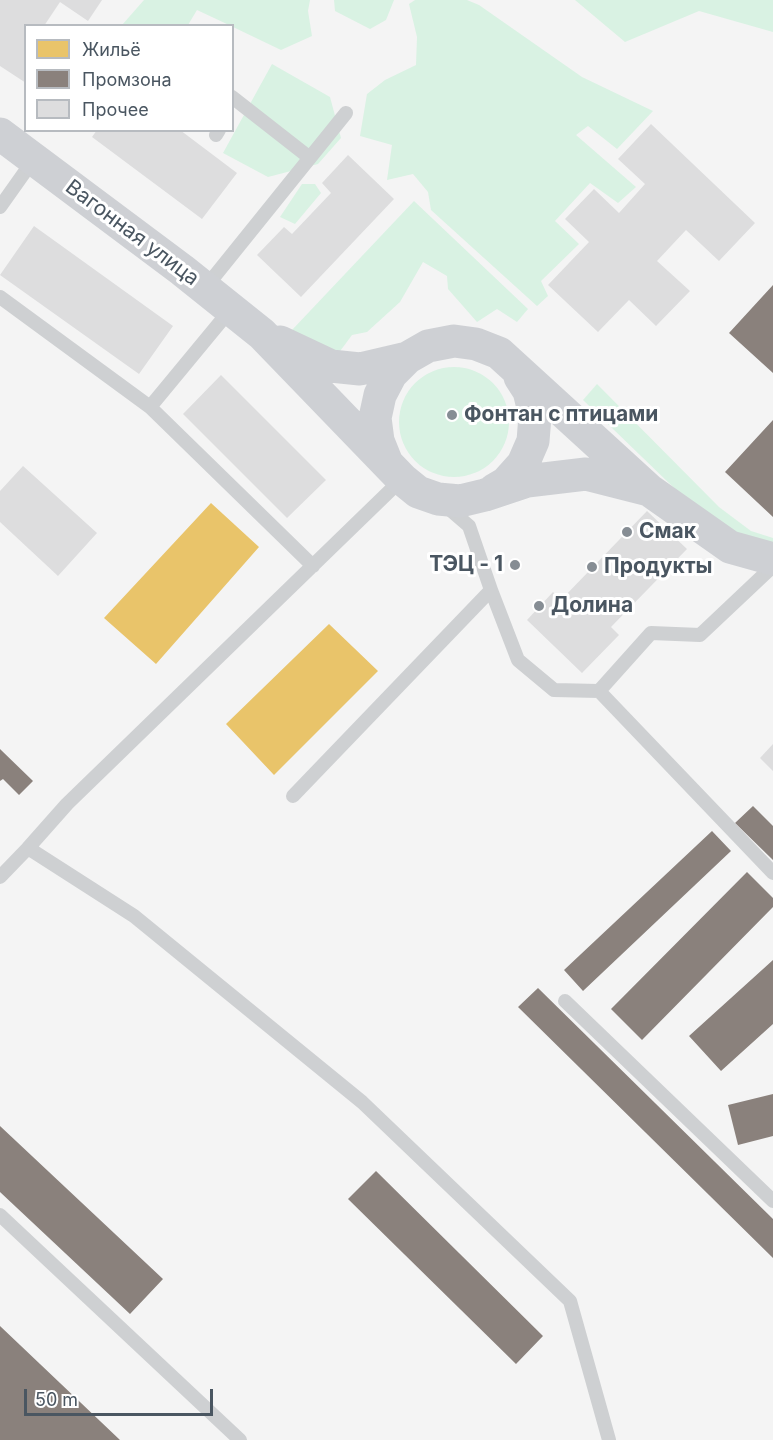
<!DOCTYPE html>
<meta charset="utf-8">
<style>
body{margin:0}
#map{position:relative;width:773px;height:1440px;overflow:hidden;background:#f4f4f4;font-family:Inter,sans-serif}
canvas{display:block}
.legend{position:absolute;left:24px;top:24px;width:210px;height:108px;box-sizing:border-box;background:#fff;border:2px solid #b7bbc0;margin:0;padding:8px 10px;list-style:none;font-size:18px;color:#4a5661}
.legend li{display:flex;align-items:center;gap:12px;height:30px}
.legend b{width:30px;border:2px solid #b7bbc0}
.scale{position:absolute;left:24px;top:1389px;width:189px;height:27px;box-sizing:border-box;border:3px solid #4a5661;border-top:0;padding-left:8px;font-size:18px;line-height:21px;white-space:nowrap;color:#4a5661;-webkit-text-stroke:4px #fff;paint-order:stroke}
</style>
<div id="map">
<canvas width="773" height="1440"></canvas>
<ul class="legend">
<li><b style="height:16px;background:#e9c46a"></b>Жильё</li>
<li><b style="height:16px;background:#8a817c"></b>Промзона</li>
<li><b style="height:16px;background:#ddddde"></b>Прочее</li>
</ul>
<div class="scale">50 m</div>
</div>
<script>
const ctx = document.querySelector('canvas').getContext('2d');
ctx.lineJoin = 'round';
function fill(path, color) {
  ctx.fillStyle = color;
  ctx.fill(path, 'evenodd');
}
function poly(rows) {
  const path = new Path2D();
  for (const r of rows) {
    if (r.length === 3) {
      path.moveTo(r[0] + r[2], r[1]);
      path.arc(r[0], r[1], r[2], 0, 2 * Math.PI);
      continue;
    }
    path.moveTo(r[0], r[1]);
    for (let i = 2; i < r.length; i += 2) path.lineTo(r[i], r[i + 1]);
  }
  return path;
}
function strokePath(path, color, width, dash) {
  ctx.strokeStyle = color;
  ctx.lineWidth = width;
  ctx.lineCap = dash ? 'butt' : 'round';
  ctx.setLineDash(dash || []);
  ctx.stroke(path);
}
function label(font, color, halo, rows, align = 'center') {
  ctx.font = font + ' Inter,sans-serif';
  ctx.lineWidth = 6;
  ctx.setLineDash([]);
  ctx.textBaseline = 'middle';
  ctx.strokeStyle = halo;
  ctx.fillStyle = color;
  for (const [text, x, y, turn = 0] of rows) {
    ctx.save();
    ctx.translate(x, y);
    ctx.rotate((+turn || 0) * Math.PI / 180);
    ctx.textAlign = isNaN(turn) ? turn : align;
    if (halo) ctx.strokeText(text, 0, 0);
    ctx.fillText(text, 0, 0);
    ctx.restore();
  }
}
fill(poly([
 [144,0,310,0,308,11,312,36,281,50,233,27,232,26,229,25,197,10,188,25,122,25],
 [334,0,394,0,386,20,370,29,335,11],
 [415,0,467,0,479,5,582,77,653,111,617,149,588,126,576,135,636,187,618,203,590,183,555,221,579,244,541,281,548,296,537,306,431,210,428,192,413,174,387,180,392,145,360,136,367,94,385,80,416,65,417,37,409,4],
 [575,0,773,0,773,32,699,11,625,42],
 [272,64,330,97,341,138,318,164,268,177,223,153],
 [302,184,315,184,321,193,295,224,280,217],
 [414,201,528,309,517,322,497,309,477,322,448,289,447,276,423,262,400,302,367,332,352,335,335,358,292,330],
 [454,422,55],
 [597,384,719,507,751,531,773,538,773,546,738,538,701,514,583,400]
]), '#d9f2e3');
fill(poly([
 [211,503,259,547,156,664,104,618],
 [329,624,378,671,274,775,226,724]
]), '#e9c46a');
fill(poly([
 [773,285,773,373,729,333],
 [773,420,773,517,725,472],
 [0,749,33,781,19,795,3,779,0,781],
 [753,806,773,826,773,860,735,823],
 [712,831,731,851,583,991,564,970],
 [747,872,773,898,773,907,642,1040,611,1009],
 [773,960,773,1024,721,1071,689,1036],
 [538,988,773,1219,773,1258,518,1007],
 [773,1094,773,1136,738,1145,728,1105],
 [0,1126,163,1279,130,1314,0,1192],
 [376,1171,543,1336,516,1364,348,1199],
 [0,1326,120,1440,0,1440]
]), '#8a817c');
fill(poly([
 [0,0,102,0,88,21,60,2,44,26,26,26,26,83,0,66],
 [651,124,755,223,719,261,686,230,657,261,690,291,656,326,629,300,598,332,548,285,589,242,565,219,594,189,619,213,645,184,618,159],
 [97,130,180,130,237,173,202,219,92,137],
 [348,155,394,199,301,297,257,255,284,227,292,234,331,193,322,183],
 [34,226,173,326,139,374,0,275],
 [221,375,326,480,287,518,183,414],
 [23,466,97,533,58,576,0,522,0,491],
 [647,511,687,549,611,627,619,635,582,673,527,620,553,592,561,600],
 [773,744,773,771,760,758]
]), '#ddddde');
strokePath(poly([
 [232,97,310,158],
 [216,135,219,130],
 [0,207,34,159],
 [205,288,346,113],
 [0,297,150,407,313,566],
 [150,407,231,309],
 [402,479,67,804,28,848,134,916,362,1102,570,1301,609,1440],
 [491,590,518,660,554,690,599,691,651,633,700,635,773,566],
 [599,691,773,873],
 [293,796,491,590,469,526,447,507],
 [0,877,28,848],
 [565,1001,773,1201],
 [0,1215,240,1440]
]), '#ced0d2', 14);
strokePath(poly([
 [0,134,182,270,262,334,402,479,418,492,438,499,460,501,485,495,527,481,586,474,649,490],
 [280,342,331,366,360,369,407,358,428,346,454,341,476,344,499,353,649,490,730,547,773,559],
 [386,461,378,441,375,418,380,395,391,374,407,358],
 [494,490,506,483,523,464,533,441,535,416,529,391,520,377]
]), '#ced0d4', 33);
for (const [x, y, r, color] of [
 [452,415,6,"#868d94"],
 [627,532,6,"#868d94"],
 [515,565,6,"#868d94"],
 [592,567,6,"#868d94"],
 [539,606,6,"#868d94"]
]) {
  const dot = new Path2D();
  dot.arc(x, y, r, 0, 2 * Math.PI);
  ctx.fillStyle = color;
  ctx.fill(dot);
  strokePath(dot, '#fff', 2);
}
label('21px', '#4a5661', '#fff', [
 ["Вагонная улица",132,233,37]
]);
label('bold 21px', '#4a5661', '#fff', [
 ["Фонтан с птицами",464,415],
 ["Смак",639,532],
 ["ТЭЦ - 1",503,565,"right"],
 ["Продукты",604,567],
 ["Долина",551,606]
], 'left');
</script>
